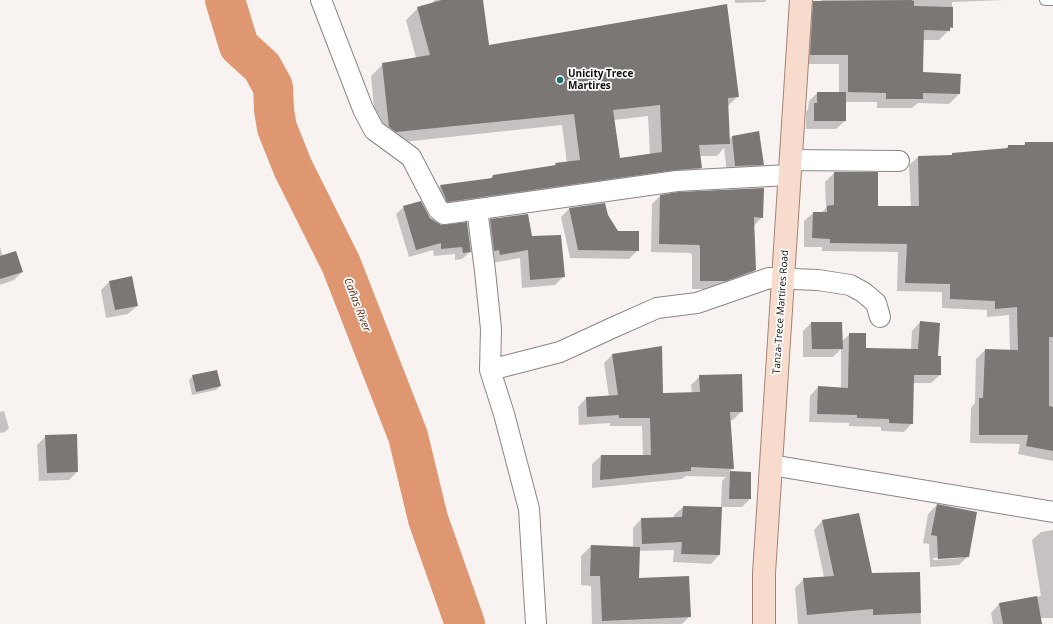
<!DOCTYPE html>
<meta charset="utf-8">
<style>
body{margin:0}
canvas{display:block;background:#f8f3f1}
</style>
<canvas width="1053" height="624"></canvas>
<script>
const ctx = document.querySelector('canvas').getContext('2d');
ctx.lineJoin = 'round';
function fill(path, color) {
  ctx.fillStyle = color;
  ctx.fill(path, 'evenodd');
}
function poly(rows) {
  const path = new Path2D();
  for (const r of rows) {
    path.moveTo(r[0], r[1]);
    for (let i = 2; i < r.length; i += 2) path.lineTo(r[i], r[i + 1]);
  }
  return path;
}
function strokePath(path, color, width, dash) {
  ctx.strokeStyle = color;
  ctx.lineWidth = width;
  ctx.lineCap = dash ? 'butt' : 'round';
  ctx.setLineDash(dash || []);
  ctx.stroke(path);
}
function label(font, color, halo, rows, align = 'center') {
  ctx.font = font + ' "Open Sans",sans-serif';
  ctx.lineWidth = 3.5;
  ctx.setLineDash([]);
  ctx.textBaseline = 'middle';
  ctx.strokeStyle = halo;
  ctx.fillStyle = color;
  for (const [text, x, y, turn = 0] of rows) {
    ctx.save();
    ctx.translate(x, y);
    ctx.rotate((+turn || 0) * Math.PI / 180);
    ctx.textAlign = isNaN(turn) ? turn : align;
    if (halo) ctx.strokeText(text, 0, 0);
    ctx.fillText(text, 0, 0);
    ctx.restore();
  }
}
fill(poly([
 [435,0,482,0,489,46,738,96,727,107,729,140,732,137,763,164,754,173,727,174,724,148,717,156,699,156,701,168,689,180,435,213,428,198,440,186,489,180,493,176,553,167,556,164,567,163,562,125,384,144,377,139,371,76,383,64,416,58,406,20,418,8,432,3],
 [648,116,650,155,619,159,614,120],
 [735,0,767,0,765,2,735,3],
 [821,0,1005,0,952,2,952,27,939,40,922,40,922,73,959,94,949,104,918,103,912,108,877,108,877,102,845,102,845,121,836,129,806,129,806,112,808,109,809,101,817,93,839,93,839,64,801,64,804,12,814,2,821,2],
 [1026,143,1053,151,1053,461,1018,454,1020,444,970,443,971,408,975,403,976,359,985,350,1010,351,1009,315,987,317,987,310,942,308,942,292,897,291,898,252,822,251,822,247,804,247,804,221,813,213,821,213,826,208,825,182,834,173,877,207,911,207,909,165,918,157,950,156,953,154,1005,149,1008,146,1022,146],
 [660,196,762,217,754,226,755,270,747,278,717,289,692,289,692,255,690,253,651,252,652,204],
 [604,204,607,215,617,232,638,250,629,259,570,258,561,217,569,209],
 [404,207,430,218,470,252,462,259,455,260,455,254,434,256,433,250,409,257,396,214],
 [490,220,531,237,564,276,555,285,522,288,520,258,492,263,482,229],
 [0,247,3,257,22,272,14,280,0,285],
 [131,277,137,306,128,314,106,318,101,290,109,282],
 [920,322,937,357,940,375,931,383,913,383,912,423,904,432,881,431,881,427,849,426,849,423,809,422,810,396,818,387,841,389,841,349,833,357,803,357,803,331,811,323,841,342,850,334,865,349,911,349,912,331],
 [612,355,662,394,692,393,691,385,700,376,742,411,733,420,729,420,733,468,729,472,750,473,750,499,742,507,721,507,722,481,726,477,686,476,682,479,592,488,592,464,601,456,643,456,642,426,610,426,610,423,579,425,578,407,586,398,609,397,604,363],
 [193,376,220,386,216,390,192,395,189,380],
 [4,411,9,428,5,432,0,433,0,412],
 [46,436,77,472,69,480,39,481,37,445],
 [937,505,968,556,959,565,930,567,929,544,923,543,928,514],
 [962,556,962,558,933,560,933,558],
 [683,507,721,508,719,555,711,564,673,562,674,550,639,551,638,579,690,616,682,624,592,624,591,586,581,585,581,556,591,546,633,547,633,528,641,519,674,518,674,515],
 [822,521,871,574,919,573,921,624,798,624,795,588,804,579,824,577,814,530],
 [1053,530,1053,618,1040,618,1041,624,993,624,991,613,999,604,1041,596,1032,540,1041,532]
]), '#0003');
strokePath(poly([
 [225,0,239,46,262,67,273,87,274,110,277,128,293,168,341,264,408,436,428,519,465,624]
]), '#df9771', 40);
fill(poly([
 [442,0,483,0,489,45,727,4,739,97,728,98,730,144,699,145,702,168,675,170,447,202,440,185,492,178,493,175,556,165,555,163,580,160,574,114,396,132,389,127,382,63,430,55,417,7],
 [660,105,662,152,620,158,613,110],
 [911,0,914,1,914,6,953,7,953,28,950,27,950,31,924,30,923,72,961,74,960,94,923,93,923,99,886,99,886,93,848,92,848,55,810,55,813,1],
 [817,92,846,92,846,121,814,121,814,103,817,103],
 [759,131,764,165,735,166,732,136],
 [1025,142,1053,142,1053,337,1049,337,1049,406,1053,407,1053,451,1026,446,1028,435,979,435,979,398,983,398,985,349,1018,350,1017,307,995,309,995,301,950,299,950,284,905,283,907,244,830,243,830,239,812,238,813,212,827,212,827,206,834,205,834,172,878,172,878,206,919,206,918,156,952,155,952,153,1008,148,1008,145,1025,145],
 [764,188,763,218,754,217,756,270,726,281,700,281,700,247,699,245,659,244,660,195,678,192],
 [421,201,430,218,441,225,467,222,471,252,463,253,462,247,441,249,441,243,416,250,403,206],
 [605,203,608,215,618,231,639,231,639,251,578,250,569,208],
 [528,214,532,236,561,235,565,277,530,280,528,250,500,255,499,250,494,251,490,219],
 [16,251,23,272,0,279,0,256],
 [132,276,138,306,115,310,109,281],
 [920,321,940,323,938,356,941,356,941,375,914,375,913,424,889,423,889,419,857,418,857,415,817,414,818,386,848,388,849,333,866,333,866,348,918,349],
 [811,322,842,322,843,349,812,349],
 [662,346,663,393,700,392,699,375,742,374,743,412,730,412,734,469,691,467,691,471,600,480,601,455,651,455,650,418,619,418,619,415,587,417,586,397,618,395,612,354],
 [217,370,221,386,196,392,192,375],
 [77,434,78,472,47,473,45,435],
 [730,471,751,472,751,499,729,499],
 [937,504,977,512,969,557,938,559,937,536,931,535],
 [683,506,722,507,720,555,681,554,682,542,642,544,641,518,682,517],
 [859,513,872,573,920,572,921,613,873,615,873,609,807,615,803,578,834,576,822,520],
 [591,545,640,547,639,578,689,576,691,617,602,621,600,576,590,576],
 [1037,596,1042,624,1003,624,999,603]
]), '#7b7775');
const service = poly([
 [1045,0,1053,0]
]);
const minor = poly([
 [321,0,363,109,374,130,411,157,438,209,444,214,677,181,789,175],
 [790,160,899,161],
 [477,209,485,271,491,329,490,370],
 [771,465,1053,512],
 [536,624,529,509,504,414,490,370,560,352,612,328,657,308,697,303,769,278,818,280,850,285,863,292,876,303,880,317]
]);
const primary = poly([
 [764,624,764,573,801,0]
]);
strokePath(service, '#8b8684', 12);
strokePath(minor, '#8b8684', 22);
strokePath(primary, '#a28373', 24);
strokePath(service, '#fff', 10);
strokePath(minor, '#fff', 20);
strokePath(primary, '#f7dbcc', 22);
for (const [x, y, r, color] of [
 [560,80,4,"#216d6f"]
]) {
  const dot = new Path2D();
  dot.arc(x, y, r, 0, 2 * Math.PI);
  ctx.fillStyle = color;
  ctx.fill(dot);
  strokePath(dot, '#fff', 1.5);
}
label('bold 10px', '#0e0d0c', '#fff', [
 ["Unicity Trece",568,74],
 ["Martires",568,86]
], 'left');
label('10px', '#0e0d0c', '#fff', [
 ["Tanza-Trece Martires Road",781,312,-86]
]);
label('italic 11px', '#5d2e13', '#fff', [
 ["Cañas River",357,305,69]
]);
</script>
